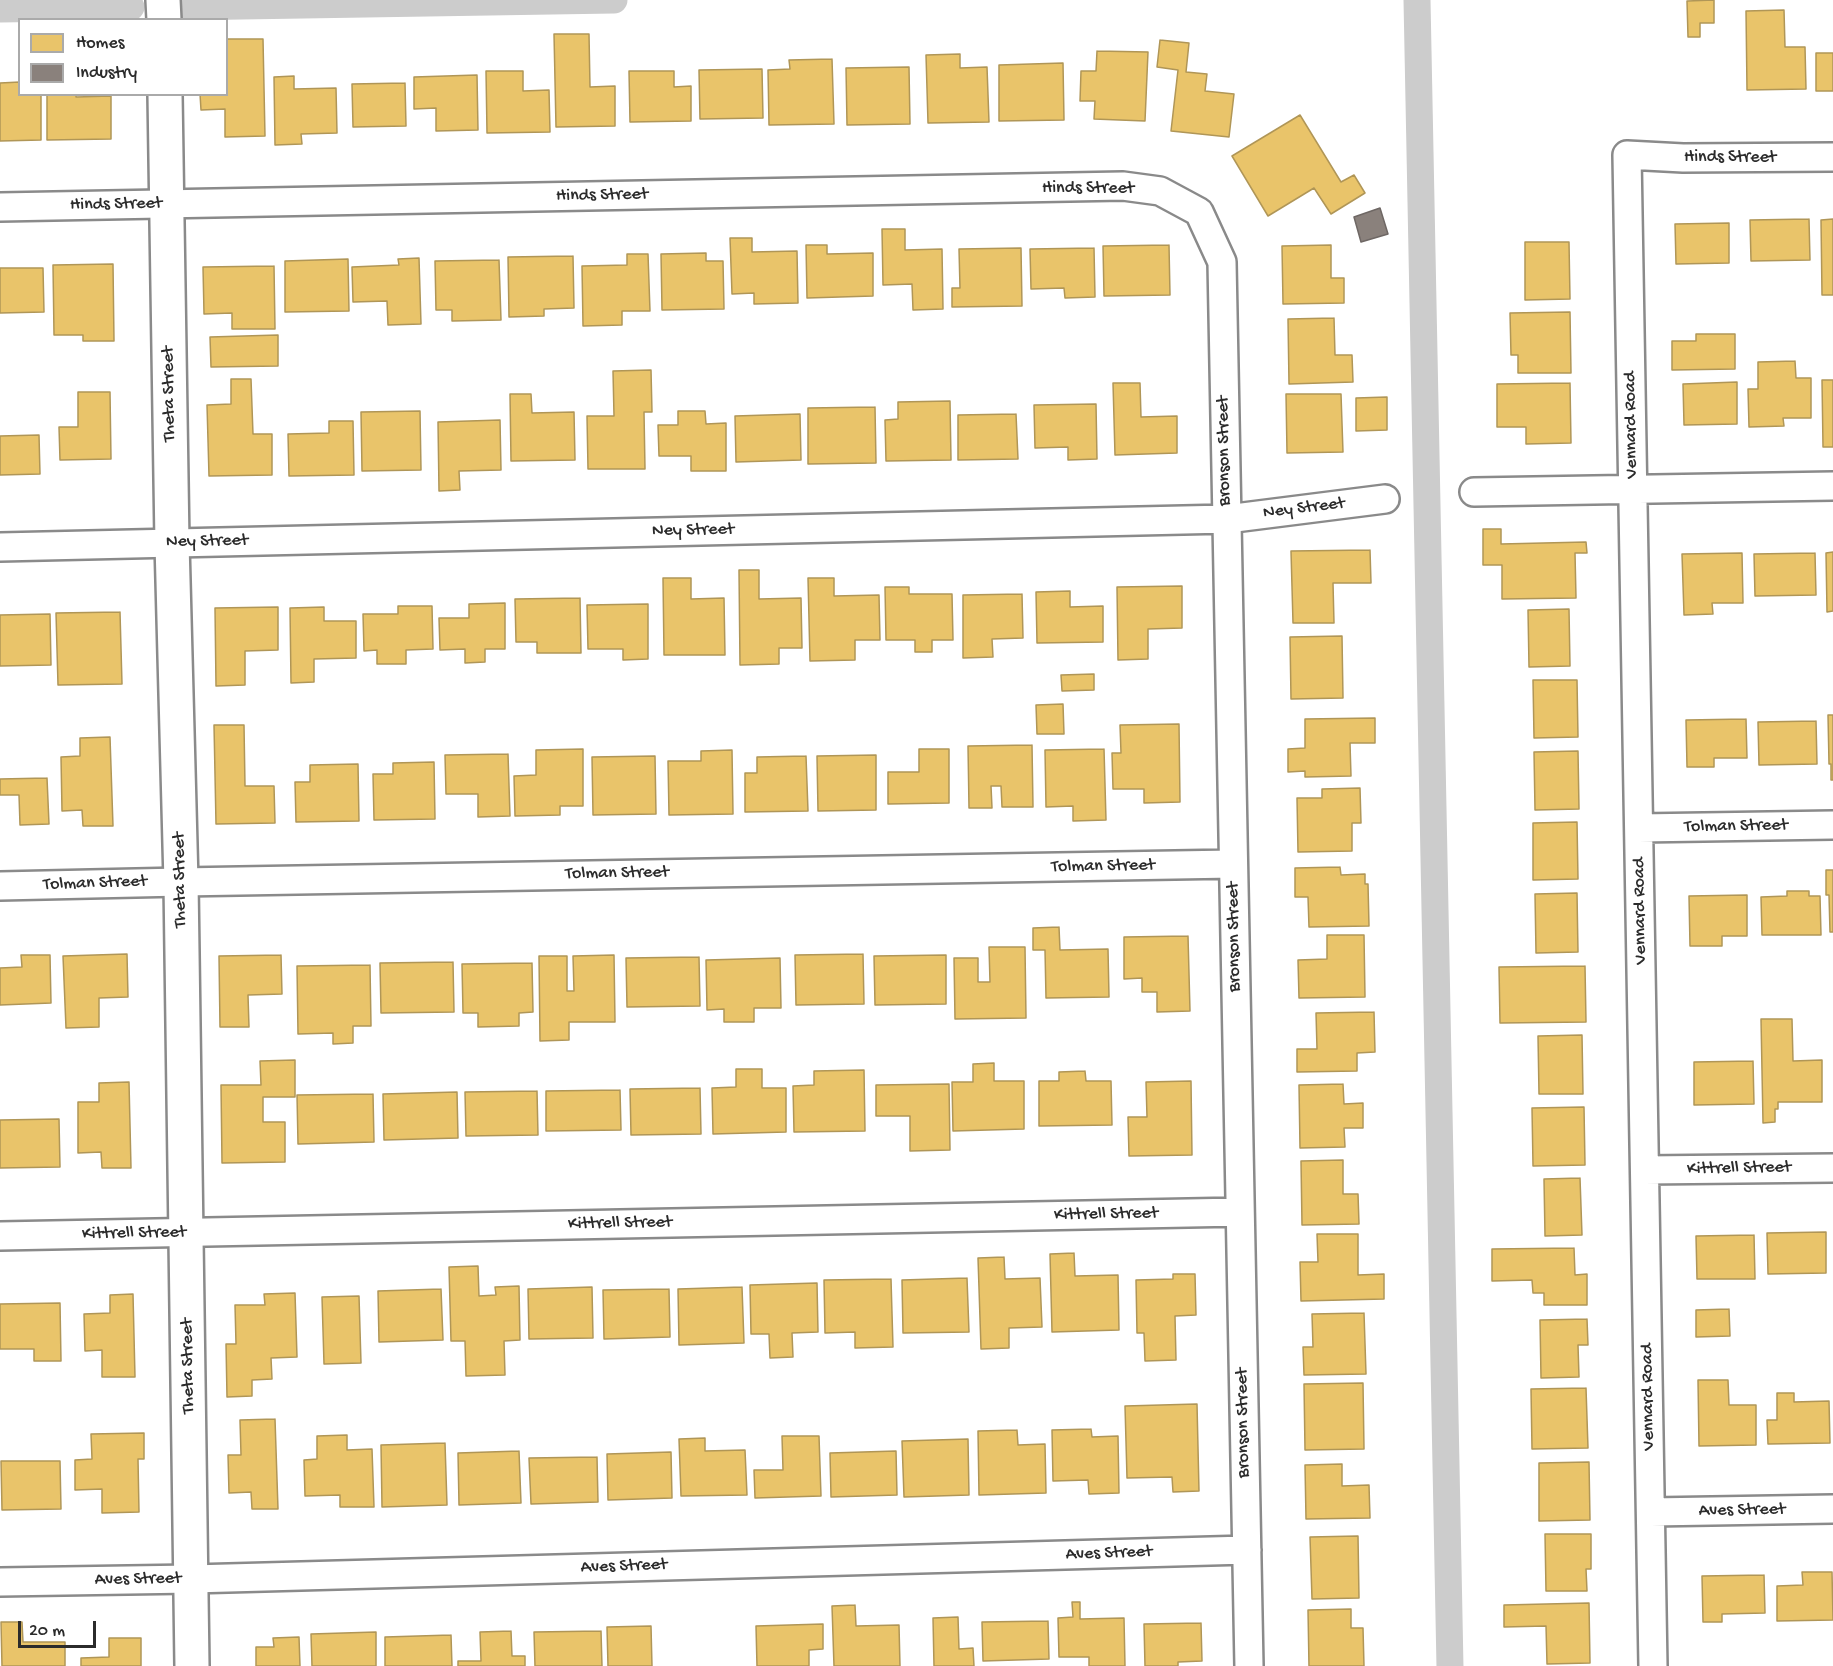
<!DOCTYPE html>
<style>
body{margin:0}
#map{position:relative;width:1833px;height:1666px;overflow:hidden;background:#fff;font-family:"Gochi Hand",sans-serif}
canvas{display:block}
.legend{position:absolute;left:18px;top:18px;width:210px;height:78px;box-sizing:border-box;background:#fff;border:2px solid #aaa;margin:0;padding:8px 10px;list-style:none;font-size:18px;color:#2b2b2b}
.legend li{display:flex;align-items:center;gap:12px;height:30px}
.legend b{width:30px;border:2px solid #aaa}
.scale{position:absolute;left:18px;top:1621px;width:78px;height:27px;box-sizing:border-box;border:3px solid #2b2b2b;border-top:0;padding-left:8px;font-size:18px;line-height:21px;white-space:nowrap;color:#2b2b2b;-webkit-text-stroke:4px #fff;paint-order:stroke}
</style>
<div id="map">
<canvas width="1833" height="1666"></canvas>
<ul class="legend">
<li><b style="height:16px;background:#e9c46a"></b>Homes</li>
<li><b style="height:16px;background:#8a817c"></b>Industry</li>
</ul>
<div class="scale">20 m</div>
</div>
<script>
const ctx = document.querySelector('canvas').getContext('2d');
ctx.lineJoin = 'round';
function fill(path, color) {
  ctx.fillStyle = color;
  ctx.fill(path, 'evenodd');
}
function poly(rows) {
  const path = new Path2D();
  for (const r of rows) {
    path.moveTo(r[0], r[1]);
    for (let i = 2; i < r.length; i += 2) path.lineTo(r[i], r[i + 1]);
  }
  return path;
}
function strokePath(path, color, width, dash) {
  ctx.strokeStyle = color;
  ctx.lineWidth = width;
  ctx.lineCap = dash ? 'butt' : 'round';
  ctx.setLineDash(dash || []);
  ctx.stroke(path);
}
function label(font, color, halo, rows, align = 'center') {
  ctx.font = font + ' "Gochi Hand",sans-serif';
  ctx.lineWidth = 6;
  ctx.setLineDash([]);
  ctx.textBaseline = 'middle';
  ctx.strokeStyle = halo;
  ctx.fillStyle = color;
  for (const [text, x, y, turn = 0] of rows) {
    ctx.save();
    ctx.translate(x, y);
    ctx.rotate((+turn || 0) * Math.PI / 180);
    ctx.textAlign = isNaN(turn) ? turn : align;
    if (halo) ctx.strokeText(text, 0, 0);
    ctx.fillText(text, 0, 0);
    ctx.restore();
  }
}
const homes = poly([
 [1714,0,1714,23,1700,23,1700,37,1688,37,1687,1,1714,0],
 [1784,10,1785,47,1805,47,1806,89,1747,90,1746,11,1784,10],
 [554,34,589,34,590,87,615,86,615,126,556,127,554,34],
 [226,39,263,39,265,136,225,137,225,109,201,110,200,94,226,94,226,39],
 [1160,40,1189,43,1186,72,1207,74,1205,91,1234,94,1229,137,1171,131,1178,70,1157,67,1160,40],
 [1097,51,1148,52,1145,121,1094,119,1095,101,1080,101,1081,71,1096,71,1097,51],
 [1816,53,1833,53,1833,91,1816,91,1816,53],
 [960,54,960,68,987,67,989,122,928,123,926,55,960,54],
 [832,59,834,124,769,125,768,70,790,69,789,60,832,59],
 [1063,63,1064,120,999,121,999,65,1063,63],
 [909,67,910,124,847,125,846,68,909,67],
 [762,69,763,118,700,119,699,70,762,69],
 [486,71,523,71,523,91,549,90,550,132,487,133,486,71],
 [629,71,674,71,674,87,691,86,691,121,630,122,629,71],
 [477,75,478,130,436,131,436,108,414,109,414,77,477,75],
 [294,76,294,89,336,88,337,133,301,134,302,144,275,145,274,77,294,76],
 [20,82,20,94,41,94,41,140,0,141,0,83,20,82],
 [405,83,406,126,353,127,352,84,405,83],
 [47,94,76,94,76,97,111,96,111,139,47,140,47,94],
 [1300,115,1341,182,1354,175,1365,193,1331,214,1314,188,1268,216,1232,156,1300,115],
 [1809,219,1810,260,1751,261,1750,220,1809,219],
 [1833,219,1833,295,1822,295,1821,220,1833,219],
 [1729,223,1729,263,1676,264,1675,224,1729,223],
 [882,229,905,229,905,250,942,249,943,309,913,310,912,284,883,285,882,229],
 [730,238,752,238,752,252,797,251,798,303,754,304,754,293,732,294,730,238],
 [1525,242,1569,242,1570,299,1525,300,1525,242],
 [806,245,827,245,827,254,873,253,873,296,807,298,806,245],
 [1169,245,1170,295,1104,296,1103,246,1169,245],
 [1331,245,1331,278,1344,278,1344,303,1283,304,1282,246,1331,245],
 [1021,248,1022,306,952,307,952,288,960,288,959,249,1021,248],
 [1094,248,1095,297,1065,298,1064,288,1031,289,1030,249,1094,248],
 [706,253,706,261,723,261,724,309,662,310,661,254,706,253],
 [627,254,648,254,650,311,622,311,622,325,583,326,582,266,627,265,627,254],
 [573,256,574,308,544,309,544,316,509,317,508,257,573,256],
 [419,258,421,324,388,325,387,301,353,302,352,267,399,265,398,259,419,258],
 [348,259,349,311,285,312,285,261,348,259],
 [499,260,501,320,452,321,452,310,436,310,435,261,499,260],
 [113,264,114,341,83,341,83,335,54,335,53,265,113,264],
 [274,266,275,329,232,329,232,313,204,314,203,267,274,266],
 [0,268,43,268,44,312,0,313,0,268],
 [1570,312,1571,373,1518,373,1518,355,1511,355,1510,313,1570,312],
 [1334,318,1335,355,1352,355,1353,382,1289,384,1288,319,1334,318],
 [1696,334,1735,334,1735,369,1672,370,1672,341,1696,341,1696,334],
 [278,335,278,366,211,367,210,337,278,335],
 [1795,361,1796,378,1811,378,1811,418,1783,418,1784,426,1749,427,1748,389,1758,389,1758,362,1795,361],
 [651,370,652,412,644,412,645,469,588,469,587,416,614,416,613,371,651,370],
 [231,379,251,379,253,434,272,434,272,475,209,476,207,405,231,404,231,379],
 [1822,380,1833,380,1833,447,1823,447,1822,380],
 [1737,382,1737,424,1684,425,1683,384,1737,382],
 [1113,383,1140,383,1141,417,1177,416,1177,453,1115,455,1113,383],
 [1570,383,1571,443,1526,444,1526,427,1497,427,1497,384,1570,383],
 [78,392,110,392,111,459,60,460,59,427,78,427,78,392],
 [510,394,531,394,532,413,574,412,575,460,511,461,510,394],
 [1286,394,1341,394,1343,452,1287,453,1286,394],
 [1387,397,1387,430,1356,431,1356,398,1387,397],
 [950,401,951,460,886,461,885,420,898,419,898,402,950,401],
 [1096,404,1097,459,1068,460,1068,447,1035,448,1034,405,1096,404],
 [875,407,876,463,808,464,808,408,875,407],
 [420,411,421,470,362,471,361,412,420,411],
 [678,411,705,411,706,424,726,423,726,471,691,471,691,456,659,456,658,425,678,425,678,411],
 [800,414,801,460,736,462,735,416,800,414],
 [1016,414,1018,459,958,460,958,415,1016,414],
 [500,420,501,470,459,471,460,490,439,491,438,422,500,420],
 [329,421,353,421,354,475,289,476,288,434,329,433,329,421],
 [39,435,40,474,0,475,0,436,39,435],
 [1483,529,1501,529,1501,544,1586,542,1587,553,1575,553,1576,598,1502,599,1502,565,1483,565,1483,529],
 [1370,550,1371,583,1333,583,1334,623,1293,623,1291,551,1370,550],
 [1833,552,1833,611,1827,612,1826,553,1833,552],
 [1742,553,1743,603,1712,603,1713,614,1684,615,1682,554,1742,553],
 [1815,553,1816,595,1755,596,1754,554,1815,553],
 [739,570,759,570,759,599,801,598,802,648,779,648,779,664,740,665,739,570],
 [663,578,691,578,691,599,724,598,725,655,664,655,663,578],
 [808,578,834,578,834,596,879,595,880,640,855,640,855,660,810,661,808,578],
 [1182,586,1182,628,1148,629,1148,659,1118,660,1117,587,1182,586],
 [885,587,909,587,909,594,952,594,953,640,932,640,932,652,915,652,915,640,886,640,885,587],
 [1070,591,1070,607,1103,606,1103,642,1037,643,1036,592,1070,591],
 [1022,594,1023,638,992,639,993,657,963,658,963,595,1022,594],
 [580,598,581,653,537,653,537,642,516,642,515,599,580,598],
 [505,603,505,649,485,649,485,662,465,663,465,649,440,650,439,618,469,618,469,604,505,603],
 [648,604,648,659,623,660,623,649,588,649,587,605,648,604],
 [398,606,432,606,433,649,406,650,406,664,377,664,377,650,364,651,363,614,398,614,398,606],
 [278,607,278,650,245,651,245,685,216,686,215,608,278,607],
 [324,607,324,621,356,621,356,658,314,659,314,682,291,683,290,608,324,607],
 [1569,609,1570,666,1529,667,1528,610,1569,609],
 [120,612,122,684,58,685,56,613,120,612],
 [50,614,51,665,0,666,0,615,50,614],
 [1342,636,1343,698,1291,699,1290,637,1342,636],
 [1094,674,1094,690,1062,691,1061,675,1094,674],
 [1533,680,1577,680,1578,737,1534,738,1533,680],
 [1063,704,1064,734,1037,734,1036,705,1063,704],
 [1828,715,1833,715,1833,780,1831,780,1831,764,1829,764,1828,715],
 [1375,718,1375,743,1350,743,1351,776,1305,777,1305,771,1288,772,1288,749,1305,748,1305,719,1375,718],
 [1746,719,1747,758,1714,758,1714,767,1687,767,1686,720,1746,719],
 [1816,721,1817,764,1759,765,1758,722,1816,721],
 [1179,724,1180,802,1144,803,1144,789,1113,789,1112,753,1121,753,1120,725,1179,724],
 [214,725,244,725,245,786,274,786,275,823,216,824,214,725],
 [110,737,113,826,83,826,82,810,62,811,61,757,80,756,80,738,110,737],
 [1032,745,1033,807,1002,807,1001,786,991,786,992,808,969,808,968,746,1032,745],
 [583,749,583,806,560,806,560,815,515,816,514,776,536,775,536,750,583,749],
 [919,749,949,749,949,803,888,804,888,772,919,772,919,749],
 [1104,749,1106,820,1073,821,1073,806,1046,807,1045,750,1104,749],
 [732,750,733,814,669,815,668,761,701,761,701,751,732,750],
 [1578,751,1579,809,1535,810,1534,752,1578,751],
 [508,754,510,816,478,817,478,794,446,794,445,755,508,754],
 [876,755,876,810,818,811,817,756,876,755],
 [655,756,656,814,593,815,592,757,655,756],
 [806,756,808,811,745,812,745,773,757,773,757,757,806,756],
 [434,762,435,819,374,820,373,774,393,774,393,763,434,762],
 [358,764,359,821,296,822,295,782,310,782,310,765,358,764],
 [47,778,49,824,20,825,19,795,0,795,0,779,47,778],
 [1360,788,1361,823,1352,823,1352,851,1298,852,1297,798,1322,798,1322,789,1360,788],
 [1577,822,1578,879,1533,880,1533,823,1577,822],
 [1340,867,1341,875,1365,874,1365,884,1368,884,1369,926,1309,927,1308,897,1295,897,1295,868,1340,867],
 [1826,870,1833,870,1833,932,1830,932,1829,895,1826,895,1826,870],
 [1787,891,1809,891,1809,896,1820,896,1821,935,1762,935,1761,897,1787,896,1787,891],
 [1577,893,1578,952,1536,953,1535,894,1577,893],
 [1747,895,1747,936,1722,936,1722,946,1690,946,1689,896,1747,895],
 [1059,927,1060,950,1108,949,1109,997,1046,998,1045,950,1033,950,1033,928,1059,927],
 [1327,935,1364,935,1365,997,1299,998,1298,960,1327,959,1327,935],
 [1188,936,1190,1011,1157,1012,1157,992,1142,992,1142,978,1124,979,1124,937,1188,936],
 [989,947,1025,947,1026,1018,955,1019,954,958,978,958,978,982,990,982,989,947],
 [127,954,128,997,99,998,99,1027,66,1028,63,956,127,954],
 [863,954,864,1004,796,1005,795,955,863,954],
 [21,955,50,955,51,1003,0,1005,0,968,22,967,21,955],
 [281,955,282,994,248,995,249,1027,220,1027,219,956,281,955],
 [614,955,615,1022,569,1022,569,1040,540,1041,539,956,567,956,567,991,574,991,573,956,614,955],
 [946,955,946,1004,875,1005,874,956,946,955],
 [699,957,700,1006,627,1007,626,958,699,957],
 [780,958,781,1008,754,1008,754,1022,724,1022,724,1009,707,1010,706,960,780,958],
 [453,962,454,1012,381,1013,380,963,453,962],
 [532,963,533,1012,519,1013,519,1026,478,1027,478,1013,463,1013,462,964,532,963],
 [370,965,371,1026,353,1026,353,1043,333,1044,333,1033,298,1034,297,966,370,965],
 [1585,966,1586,1022,1500,1023,1499,967,1585,966],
 [1374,1012,1375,1052,1357,1053,1357,1071,1297,1072,1297,1049,1317,1049,1316,1013,1374,1012],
 [1761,1019,1792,1019,1793,1061,1822,1060,1822,1102,1778,1102,1778,1109,1775,1109,1775,1122,1763,1123,1761,1019],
 [1582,1035,1583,1094,1539,1094,1538,1036,1582,1035],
 [295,1060,295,1097,263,1097,263,1122,285,1122,285,1162,222,1163,221,1085,261,1085,260,1061,295,1060],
 [1753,1061,1754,1104,1694,1105,1694,1062,1753,1061],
 [994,1063,994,1081,1024,1081,1024,1129,953,1131,952,1082,973,1082,973,1064,994,1063],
 [736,1069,762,1069,762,1088,786,1088,786,1132,713,1134,712,1088,736,1087,736,1069],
 [864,1070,865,1131,794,1132,793,1086,814,1085,814,1071,864,1070],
 [1085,1071,1086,1081,1111,1081,1112,1125,1039,1126,1039,1081,1059,1081,1059,1072,1085,1071],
 [1191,1081,1192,1155,1129,1156,1128,1117,1147,1117,1146,1082,1191,1081],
 [129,1082,131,1168,102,1168,101,1152,78,1153,78,1102,99,1102,99,1083,129,1082],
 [949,1084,950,1150,910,1151,910,1116,876,1116,876,1085,949,1084],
 [1343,1084,1344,1104,1363,1103,1363,1128,1344,1128,1345,1147,1300,1148,1299,1085,1343,1084],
 [700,1088,701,1134,631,1135,630,1089,700,1088],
 [620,1090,621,1130,546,1131,546,1091,620,1090],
 [537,1091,538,1135,466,1136,465,1092,537,1091],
 [457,1092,458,1138,384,1140,383,1094,457,1092],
 [373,1094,374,1142,298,1144,297,1095,373,1094],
 [1584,1107,1585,1165,1533,1166,1532,1108,1584,1107],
 [59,1119,60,1167,0,1168,0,1120,59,1119],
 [1343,1160,1343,1194,1358,1194,1359,1224,1302,1225,1301,1161,1343,1160],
 [1580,1178,1582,1235,1545,1236,1544,1179,1580,1178],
 [1826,1232,1826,1273,1768,1274,1767,1233,1826,1232],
 [1317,1234,1358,1234,1358,1275,1384,1274,1384,1299,1301,1301,1300,1262,1318,1262,1317,1234],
 [1754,1235,1755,1279,1697,1279,1696,1236,1754,1235],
 [1574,1248,1575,1275,1587,1274,1587,1305,1544,1305,1544,1293,1533,1293,1532,1280,1492,1281,1492,1249,1574,1248],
 [1074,1253,1075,1276,1118,1275,1119,1330,1052,1332,1050,1254,1074,1253],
 [1004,1257,1005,1279,1040,1278,1042,1327,1009,1328,1009,1348,981,1349,978,1258,1004,1257],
 [478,1266,479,1296,496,1295,495,1287,519,1286,520,1340,504,1341,505,1375,466,1376,465,1341,451,1341,449,1267,478,1266],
 [1173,1274,1195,1274,1196,1315,1175,1316,1176,1360,1145,1361,1144,1333,1137,1333,1136,1280,1173,1279,1173,1274],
 [967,1278,969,1332,903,1333,902,1280,967,1278],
 [891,1279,893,1347,855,1348,855,1332,825,1333,824,1280,891,1279],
 [817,1283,818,1332,792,1333,793,1357,770,1358,769,1334,751,1334,750,1285,817,1283],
 [592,1287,593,1338,529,1339,528,1289,592,1287],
 [742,1287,744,1343,679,1345,678,1289,742,1287],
 [441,1289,443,1340,379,1342,378,1291,441,1289],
 [669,1289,670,1337,604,1339,603,1290,669,1289],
 [295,1293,297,1357,271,1358,272,1379,252,1380,252,1396,227,1397,226,1344,236,1344,235,1305,265,1305,264,1294,295,1293],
 [133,1294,135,1377,102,1377,102,1350,85,1351,84,1314,110,1313,110,1295,133,1294],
 [359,1296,361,1363,324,1364,322,1297,359,1296],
 [60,1303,61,1361,34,1361,34,1349,0,1349,0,1304,60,1303],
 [1729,1309,1730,1336,1696,1337,1696,1310,1729,1309],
 [1364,1313,1366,1374,1304,1375,1303,1347,1313,1347,1312,1314,1364,1313],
 [1587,1319,1588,1345,1578,1345,1579,1377,1541,1378,1540,1320,1587,1319],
 [1698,1380,1728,1380,1729,1405,1756,1405,1756,1445,1699,1446,1698,1380],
 [1363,1383,1364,1449,1305,1450,1304,1384,1363,1383],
 [1586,1388,1588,1448,1532,1449,1531,1389,1586,1388],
 [1777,1393,1794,1393,1794,1402,1829,1401,1830,1443,1768,1444,1767,1420,1777,1420,1777,1393],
 [1197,1404,1199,1491,1173,1492,1172,1477,1127,1478,1125,1406,1197,1404],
 [275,1419,278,1509,252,1509,251,1492,229,1493,228,1455,241,1455,240,1420,275,1419],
 [1091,1429,1092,1437,1118,1436,1119,1493,1089,1494,1088,1480,1053,1481,1052,1430,1091,1429],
 [1017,1430,1018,1445,1045,1444,1046,1493,979,1495,978,1431,1017,1430],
 [144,1433,144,1459,138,1459,139,1512,102,1513,102,1489,75,1490,75,1460,92,1459,91,1434,144,1433],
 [347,1435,347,1450,372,1449,374,1507,340,1507,340,1495,305,1496,304,1460,317,1459,317,1436,347,1435],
 [782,1436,819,1436,821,1496,755,1498,754,1470,783,1470,782,1436],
 [705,1438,705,1451,745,1450,747,1495,681,1496,679,1439,705,1438],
 [968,1439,969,1495,904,1497,902,1441,968,1439],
 [445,1443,447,1505,382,1507,381,1445,445,1443],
 [519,1451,521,1503,459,1505,458,1453,519,1451],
 [896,1451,897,1495,831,1497,830,1453,896,1451],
 [671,1452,672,1498,608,1500,607,1454,671,1452],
 [597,1457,598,1502,531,1504,529,1458,597,1457],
 [1,1461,60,1461,61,1509,2,1510,1,1461],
 [1589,1462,1590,1520,1539,1521,1539,1463,1589,1462],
 [1342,1464,1342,1486,1369,1485,1370,1518,1306,1519,1305,1465,1342,1464],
 [1545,1534,1591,1534,1591,1569,1586,1569,1587,1591,1546,1591,1545,1534],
 [1358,1536,1359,1598,1312,1599,1310,1537,1358,1536],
 [1802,1572,1832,1572,1833,1620,1777,1621,1777,1586,1803,1585,1802,1572],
 [1764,1575,1765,1613,1722,1614,1722,1622,1703,1622,1702,1576,1764,1575],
 [1072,1602,1080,1602,1080,1619,1124,1618,1125,1666,1089,1666,1089,1657,1059,1657,1058,1618,1073,1617,1072,1602],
 [1589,1603,1590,1663,1547,1664,1546,1626,1504,1627,1504,1605,1589,1603],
 [855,1605,856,1626,899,1625,900,1666,834,1666,832,1606,855,1605],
 [1351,1609,1351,1628,1363,1628,1364,1666,1309,1666,1308,1610,1351,1609],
 [958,1617,959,1649,973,1648,974,1666,934,1666,933,1618,958,1617],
 [1048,1621,1049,1659,983,1661,982,1622,1048,1621],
 [1,1622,22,1622,23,1642,65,1642,65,1666,2,1666,1,1622],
 [1201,1623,1202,1661,1178,1662,1178,1666,1145,1666,1144,1624,1201,1623],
 [823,1624,823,1649,809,1650,809,1666,757,1666,756,1626,823,1624],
 [651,1626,652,1666,608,1666,607,1627,651,1626],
 [511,1631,512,1656,525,1656,525,1666,458,1666,458,1661,481,1661,480,1632,511,1631],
 [601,1631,602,1666,535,1666,534,1632,601,1631],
 [376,1632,376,1666,312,1666,311,1634,376,1632],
 [451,1635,452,1666,385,1666,385,1637,451,1635],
 [299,1637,300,1666,256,1666,256,1647,274,1647,273,1638,299,1637],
 [109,1638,141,1638,141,1666,81,1666,81,1658,109,1657,109,1638]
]);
fill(homes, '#e9c46a');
strokePath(homes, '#b09657', 1.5);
const industry = poly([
 [1380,208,1388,234,1361,242,1354,217,1380,208]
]);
fill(industry, '#8a817c');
strokePath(industry, '#6e6764', 1.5);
strokePath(poly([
 [1417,0,1450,1666],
 [179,7,614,0],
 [0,9,131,7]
]), '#ccc', 27);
const street = poly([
 [0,207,1123,186,1160,191,1199,212,1222,262,1249,1666],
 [1474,492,1833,486],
 [0,547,1227,519,1385,499],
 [1639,828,1833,825],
 [0,886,181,882,1233,864],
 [1645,1170,1833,1168],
 [0,1236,1240,1212],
 [1651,1512,1833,1509],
 [0,1582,192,1579,1247,1550],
 [1653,1666,1627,155,1683,158,1833,157]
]);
const secondary = poly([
 [163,0,164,20],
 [165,94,172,543,181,882,192,1666]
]);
strokePath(street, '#8a8a8a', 32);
strokePath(secondary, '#8a8a8a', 38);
strokePath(street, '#fff', 27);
strokePath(secondary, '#fff', 33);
label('18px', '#2b2b2b', '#fff', [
 ["Hinds Street",1730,158],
 ["Hinds Street",1088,189],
 ["Hinds Street",602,196,-1],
 ["Hinds Street",116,205,-1],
 ["Theta Street",170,394,-91],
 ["Vennard Road",1632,425,-91],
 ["Bronson Street",1225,451,-91],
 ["Ney Street",1304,509,-7],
 ["Ney Street",693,531,-1],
 ["Ney Street",207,542,-1],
 ["Tolman Street",1736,827,-1],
 ["Tolman Street",1103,867,-1],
 ["Tolman Street",617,874,-1],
 ["Theta Street",181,880,-91],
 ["Tolman Street",95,884,-2],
 ["Vennard Road",1641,911,-91],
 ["Bronson Street",1235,937,-91],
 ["Kittrell Street",1739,1169,-1],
 ["Kittrell Street",1106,1215,-1],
 ["Kittrell Street",620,1224,-1],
 ["Kittrell Street",134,1234,-1],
 ["Theta Street",189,1366,-91],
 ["Vennard Road",1649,1397,-91],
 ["Bronson Street",1244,1423,-91],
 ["Aves Street",1742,1511,-1],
 ["Aves Street",1109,1554,-2],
 ["Aves Street",624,1567,-2],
 ["Aves Street",138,1580,-1]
]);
</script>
